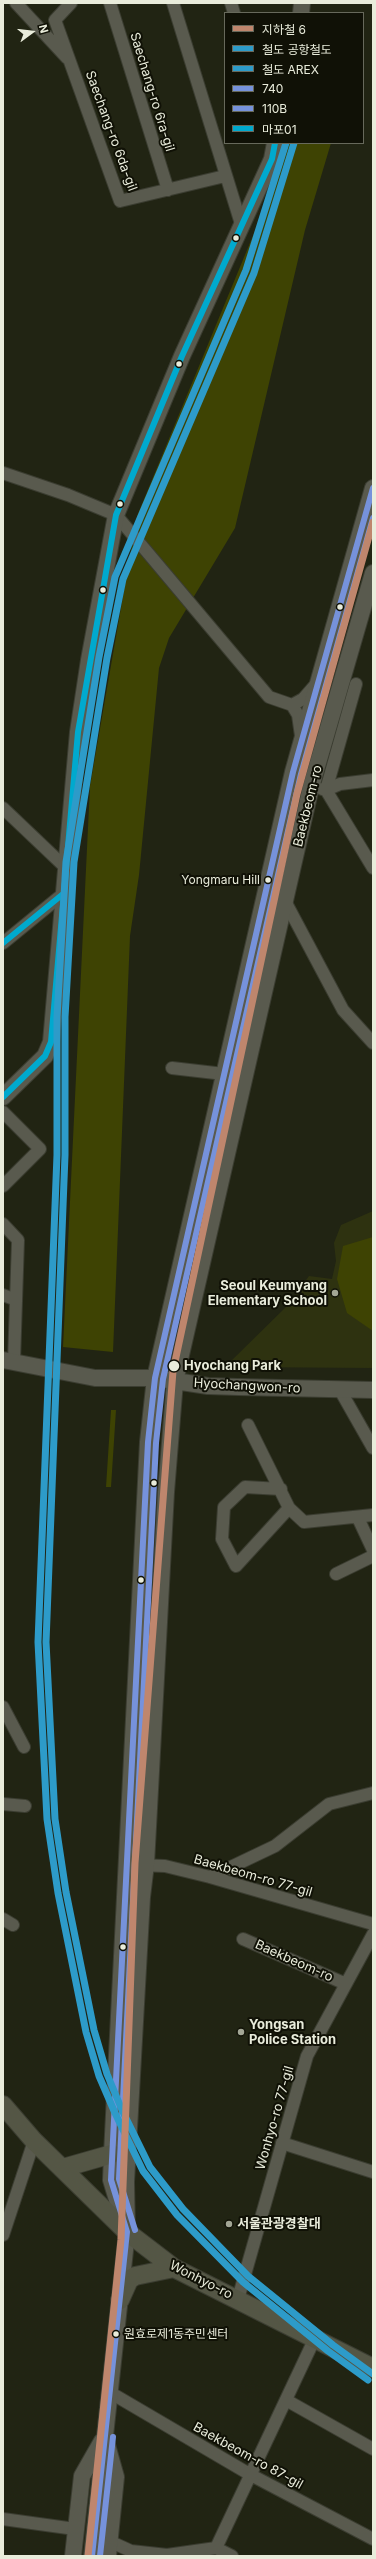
<!DOCTYPE html>
<meta charset="utf-8">
<style>
body{margin:0}
#map{position:relative;width:376px;height:2559px;overflow:hidden;background:#212413;font-family:Inter,"Noto Sans KR",sans-serif}
canvas{display:block}
.frame{position:absolute;inset:0;border:4px solid #e9ecdb;pointer-events:none}
.legend{position:absolute;left:224px;top:12px;width:140px;height:132px;box-sizing:border-box;background:#101106;border:1px solid #67695b;margin:0;padding:5px 7px;list-style:none;font-size:12px;color:#e9ecdb}
.legend li{display:flex;align-items:center;gap:8px;height:20px}
.legend b{width:20px;border:1px solid #67695b}
.north{position:absolute;left:12px;top:12px;width:40px;height:40px;-webkit-text-stroke:3px #101106;paint-order:stroke;rotate:75deg;font-size:11px;font-weight:700;line-height:16px;text-align:center;color:#e9ecdb}
.north::after{content:'';display:block;margin:auto;width:14px;height:18px;background:#e9ecdb;clip-path:polygon(50% 0,100% 100%,50% 72%,0 100%)}
</style>
<div id="map">
<canvas width="376" height="2559"></canvas>
<div class="frame"></div>
<ul class="legend">
<li><b style="height:5px;background:#bf866d"></b>지하철 6</li>
<li><b style="height:5px;background:#2d9bc9"></b>철도 공항철도</li>
<li><b style="height:5px;background:#2d9bc9"></b>철도 AREX</li>
<li><b style="height:5px;background:#7692db"></b>740</li>
<li><b style="height:5px;background:#7692db"></b>110B</li>
<li><b style="height:5px;background:#00a9ce"></b>마포01</li>
</ul>
<div class="north">N</div>
</div>
<script>
const ctx = document.querySelector('canvas').getContext('2d');
ctx.lineJoin = 'round';
function fill(path, color) {
  ctx.fillStyle = color;
  ctx.fill(path, 'evenodd');
}
function poly(rows) {
  const path = new Path2D();
  for (const r of rows) {
    path.moveTo(r[0], r[1]);
    for (let i = 2; i < r.length; i += 2) path.lineTo(r[i], r[i + 1]);
  }
  return path;
}
function strokePath(path, color, width, dash) {
  ctx.strokeStyle = color;
  ctx.lineWidth = width;
  ctx.lineCap = dash ? 'butt' : 'round';
  ctx.setLineDash(dash || []);
  ctx.stroke(path);
}
function label(font, color, halo, rows, align = 'center') {
  ctx.font = font + ' Inter,"Noto Sans KR",sans-serif';
  ctx.lineWidth = 4;
  ctx.setLineDash([]);
  ctx.textBaseline = 'middle';
  ctx.strokeStyle = halo;
  ctx.fillStyle = color;
  for (const [text, x, y, turn = 0] of rows) {
    ctx.save();
    ctx.translate(x, y);
    ctx.rotate((+turn || 0) * Math.PI / 180);
    ctx.textAlign = isNaN(turn) ? turn : align;
    if (halo) ctx.strokeText(text, 0, 0);
    ctx.fillText(text, 0, 0);
    ctx.restore();
  }
}
fill(poly([
 [373,1211,373,1368,235,1367,231,1361,287,1306,309,1276,332,1279,336,1261,334,1243,341,1225]
]), '#2e3210');
fill(poly([
 [287,143,331,143,305,230,235,528,169,638,159,668,139,875,130,936,113,1352,63,1347,90,786,137,516,283,163],
 [373,1237,373,1331,347,1313,337,1279,343,1246],
 [111,1410,116,1410,111,1487,106,1487]
]), '#3e4303');
const street = poly([
 [16,3,67,58],
 [71,3,55,20,120,201,225,176],
 [110,3,168,190],
 [173,3,242,227],
 [231,3,234,13],
 [3,473,68,495,116,515,269,697,292,705,303,699,317,683],
 [292,705,298,715,301,736],
 [322,789,326,790,340,784,373,780],
 [326,790,356,684],
 [326,790,373,868],
 [3,808,65,867],
 [285,901,343,1010,373,1043],
 [3,943,63,894],
 [172,1068,224,1074],
 [3,1112,40,1149,3,1186],
 [3,1224,18,1240,14,1362],
 [3,1295,16,1300],
 [340,1390,373,1448],
 [248,1425,289,1508,304,1522,373,1515],
 [281,1489,245,1487,224,1507,222,1539,236,1566,289,1508],
 [358,1518,373,1550],
 [336,1574,373,1556],
 [3,1707,24,1747],
 [3,1804,25,1806],
 [126,1872,138,1865,165,1866,210,1877,373,1924],
 [210,1877,275,1846,329,1804,373,1793],
 [3,1919,13,1925],
 [243,1939,346,1984],
 [282,2143,373,2172],
 [3,2235,34,2141],
 [238,2299,307,2056,373,1934],
 [111,2393,251,2475,373,2539],
 [286,2400,373,2449],
 [3,2519,75,2529],
 [109,2541,131,2551,167,2555,216,2548,232,2556],
 [216,2548,315,2338]
]);
const secondary = poly([
 [301,13,302,3],
 [3,1097,45,1056,51,1042,78,732,89,660,116,515,182,356,272,159,275,143],
 [3,1360,95,1378,155,1378,208,1386,238,1387,373,1390],
 [121,2213,111,2180,112,2154,148,1442,155,1378,293,772,373,488],
 [107,2445,116,2477,108,2556],
 [73,2556,82,2476,102,2441],
 [92,2556,127,2232,126,2182,142,1897,146,1864,166,1492,175,1381,311,787,373,573]
]);
const primary = poly([
 [3,2105,34,2141,127,2232,174,2268,373,2368],
 [63,2168,112,2154],
 [120,2300,129,2280,135,2276,174,2268]
]);
strokePath(street, '#3b3d31', 14);
strokePath(secondary, '#3b3d31', 18);
strokePath(primary, '#3b3d31', 20);
strokePath(street, '#595a4e', 12);
strokePath(secondary, '#595a4e', 16);
strokePath(primary, '#545645', 18);
strokePath(poly([
 [92,2556,127,2232,111,2180,148,1442,155,1378,293,772,373,488]
]), '#7692db', 6);
strokePath(poly([
 [135,2230,119,2179,156,1443,163,1379,301,774,373,518],
 [100,2556,113,2437]
]), '#7692db', 6);
strokePath(poly([
 [3,943,63,894],
 [3,1097,45,1056,51,1042,78,732,116,515,182,356,272,159,275,143]
]), '#00a9ce', 6);
strokePath(poly([
 [294,143,254,273,123,579,107,658,74,862,65,1017,65,1155,46,1642,55,1819,66,1892,94,2030,107,2074,122,2110,150,2167,183,2209,248,2276,333,2345,373,2374]
]), '#2d9bc9', 7);
strokePath(poly([
 [286,143,246,270,115,577,99,657,66,862,57,1017,57,1155,38,1642,47,1819,58,1893,86,2032,99,2076,115,2113,143,2171,177,2215,243,2282,328,2351,368,2380]
]), '#2d9bc9', 7);
strokePath(poly([
 [88,2556,121,2240,135,1863,173,1371,297,794,373,522]
]), '#bf866d', 7);
for (const [x, y, r, color] of [
 [236,238,3.5,"#e9ecdb"],
 [179,364,3.5,"#e9ecdb"],
 [120,504,3.5,"#e9ecdb"],
 [103,590,3.5,"#e9ecdb"],
 [340,607,3.5,"#e9ecdb"],
 [268,880,3.5,"#e9ecdb"],
 [335,1293,4,"#a3a695"],
 [174,1366,6,"#e9ecdb"],
 [154,1483,3.5,"#e9ecdb"],
 [141,1580,3.5,"#e9ecdb"],
 [123,1947,3.5,"#e9ecdb"],
 [241,2032,4,"#a3a695"],
 [229,2224,4,"#a3a695"],
 [116,2334,3.5,"#e9ecdb"]
]) {
  const dot = new Path2D();
  dot.arc(x, y, r, 0, 2 * Math.PI);
  ctx.fillStyle = color;
  ctx.fill(dot);
  strokePath(dot, '#101106', 1.5);
}
label('12px', '#e9ecdb', '#101106', [
 ["Yongmaru Hill",260,880],
 ["원효로제1동주민센터",124,2334,"left"]
], 'right');
label('13px', '#e9ecdb', '#101106', [
 ["Saechang-ro 6ra-gil",152,92,73],
 ["Saechang-ro 6da-gil",111,131,70],
 ["Baekbeom-ro",308,806,-76],
 ["Hyochangwon-ro",247,1386,3],
 ["Baekbeom-ro 77-gil",253,1876,16],
 ["Baekbeom-ro",294,1961,24],
 ["Wonhyo-ro 77-gil",275,2118,-74],
 ["Wonhyo-ro",201,2280,27],
 ["Baekbeom-ro 87-gil",248,2456,29]
]);
label('bold 13px', '#e9ecdb', '#101106', [
 ["Seoul Keumyang",327,1286,"right"],
 ["Elementary School",327,1301,"right"],
 ["Yongsan",249,2025],
 ["Police Station",249,2040],
 ["서울관광경찰대",237,2224]
], 'left');
label('bold 13px', '#e9ecdb', '#101106', [
 ["Hyochang Park",184,1366]
], 'left');
</script>
